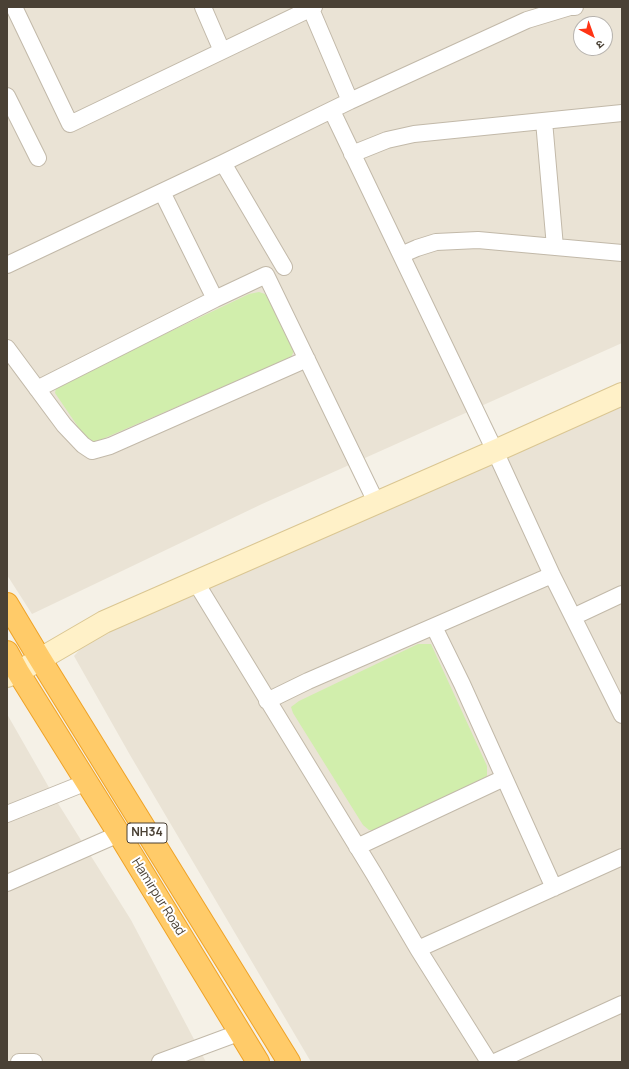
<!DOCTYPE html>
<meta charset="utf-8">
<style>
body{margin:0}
#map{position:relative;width:629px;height:1069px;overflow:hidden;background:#f5f1e7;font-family:Manrope,"Noto Sans Devanagari",sans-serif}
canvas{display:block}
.frame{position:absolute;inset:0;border:8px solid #4a4135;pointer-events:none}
.north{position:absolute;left:573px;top:16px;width:40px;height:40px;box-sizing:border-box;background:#fff;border:1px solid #b7b3ae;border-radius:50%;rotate:139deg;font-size:11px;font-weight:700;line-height:16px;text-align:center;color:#4a4135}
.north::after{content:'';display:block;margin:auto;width:14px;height:18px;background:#ff3415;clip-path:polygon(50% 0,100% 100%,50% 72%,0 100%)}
</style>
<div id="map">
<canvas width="629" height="1069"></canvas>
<div class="frame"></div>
<div class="north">उ</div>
</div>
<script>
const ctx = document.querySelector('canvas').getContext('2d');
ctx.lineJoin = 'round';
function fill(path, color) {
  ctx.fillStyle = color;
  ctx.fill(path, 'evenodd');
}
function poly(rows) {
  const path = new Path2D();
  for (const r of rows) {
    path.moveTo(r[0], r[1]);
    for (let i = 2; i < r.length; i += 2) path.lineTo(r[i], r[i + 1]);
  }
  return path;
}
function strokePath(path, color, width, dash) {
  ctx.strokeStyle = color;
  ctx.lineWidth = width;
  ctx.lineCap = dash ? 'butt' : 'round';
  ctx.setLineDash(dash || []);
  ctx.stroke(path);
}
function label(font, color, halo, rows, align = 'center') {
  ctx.font = font + ' Manrope,sans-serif';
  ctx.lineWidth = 4;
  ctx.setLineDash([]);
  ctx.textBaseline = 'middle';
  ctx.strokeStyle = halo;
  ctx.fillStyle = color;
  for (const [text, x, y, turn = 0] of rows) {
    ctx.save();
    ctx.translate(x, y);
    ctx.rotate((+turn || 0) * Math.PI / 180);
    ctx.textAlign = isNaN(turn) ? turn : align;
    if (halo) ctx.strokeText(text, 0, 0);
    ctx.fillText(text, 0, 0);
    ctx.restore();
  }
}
fill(poly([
 [7,7,622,7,622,343,262,504,32,614,7,575],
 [581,24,605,24,605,48,581,48],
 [622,401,622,1062,311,1062,130,755,74,656,82,647,94,638],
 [7,714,59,805,131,920,206,1062,7,1062]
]), '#eae3d5');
fill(poly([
 [259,292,265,294,271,303,294,351,291,357,285,360,100,440,92,442,85,437,55,393,56,388,60,384,249,294],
 [418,644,431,644,487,766,487,776,473,785,380,831,369,830,363,825,293,713,291,707,299,701]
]), '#d1eeac');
const street = poly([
 [14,7,70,124,314,7],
 [203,7,222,51],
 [310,7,350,101],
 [7,96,38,158],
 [332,111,495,451,552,575,622,715],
 [544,121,555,247],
 [352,154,387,140,414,134,622,113],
 [223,163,284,267],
 [162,192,215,299],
 [401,255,417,248,436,242,478,240,622,253],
 [7,265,223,163,350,101,527,20,570,7,575,7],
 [7,348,64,425,83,445,92,451,110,446,307,359],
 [37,389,215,299,266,275,376,502],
 [195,581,374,874,418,949,489,1062],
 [573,617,622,594],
 [434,627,462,684,554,888],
 [267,701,308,681,552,575],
 [7,814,87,782],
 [357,847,504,778],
 [7,883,119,834],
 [418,949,622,857],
 [19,1062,34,1062],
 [160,1062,241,1032],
 [495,1062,622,1004]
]);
const secondary = poly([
 [7,676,18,672,104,622,495,451,622,394]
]);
const highway = poly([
 [7,604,40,659,289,1062],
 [7,652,18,672,119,834,258,1062]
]);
strokePath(street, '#c2b9a9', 18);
strokePath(secondary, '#dac692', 24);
strokePath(highway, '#efa327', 24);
strokePath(street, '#fff', 16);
strokePath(secondary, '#fff1c8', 22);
strokePath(highway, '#ffcb69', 22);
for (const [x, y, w] of [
 [147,833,40]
]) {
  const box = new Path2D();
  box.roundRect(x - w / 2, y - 10, w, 20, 3);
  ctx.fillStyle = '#fff';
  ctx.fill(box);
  strokePath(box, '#4a4135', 1);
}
label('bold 12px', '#4a4135', null, [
 ["NH34",147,833]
]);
label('13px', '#4a4135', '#fff', [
 ["Hamirpur Road",158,897,58]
]);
</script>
